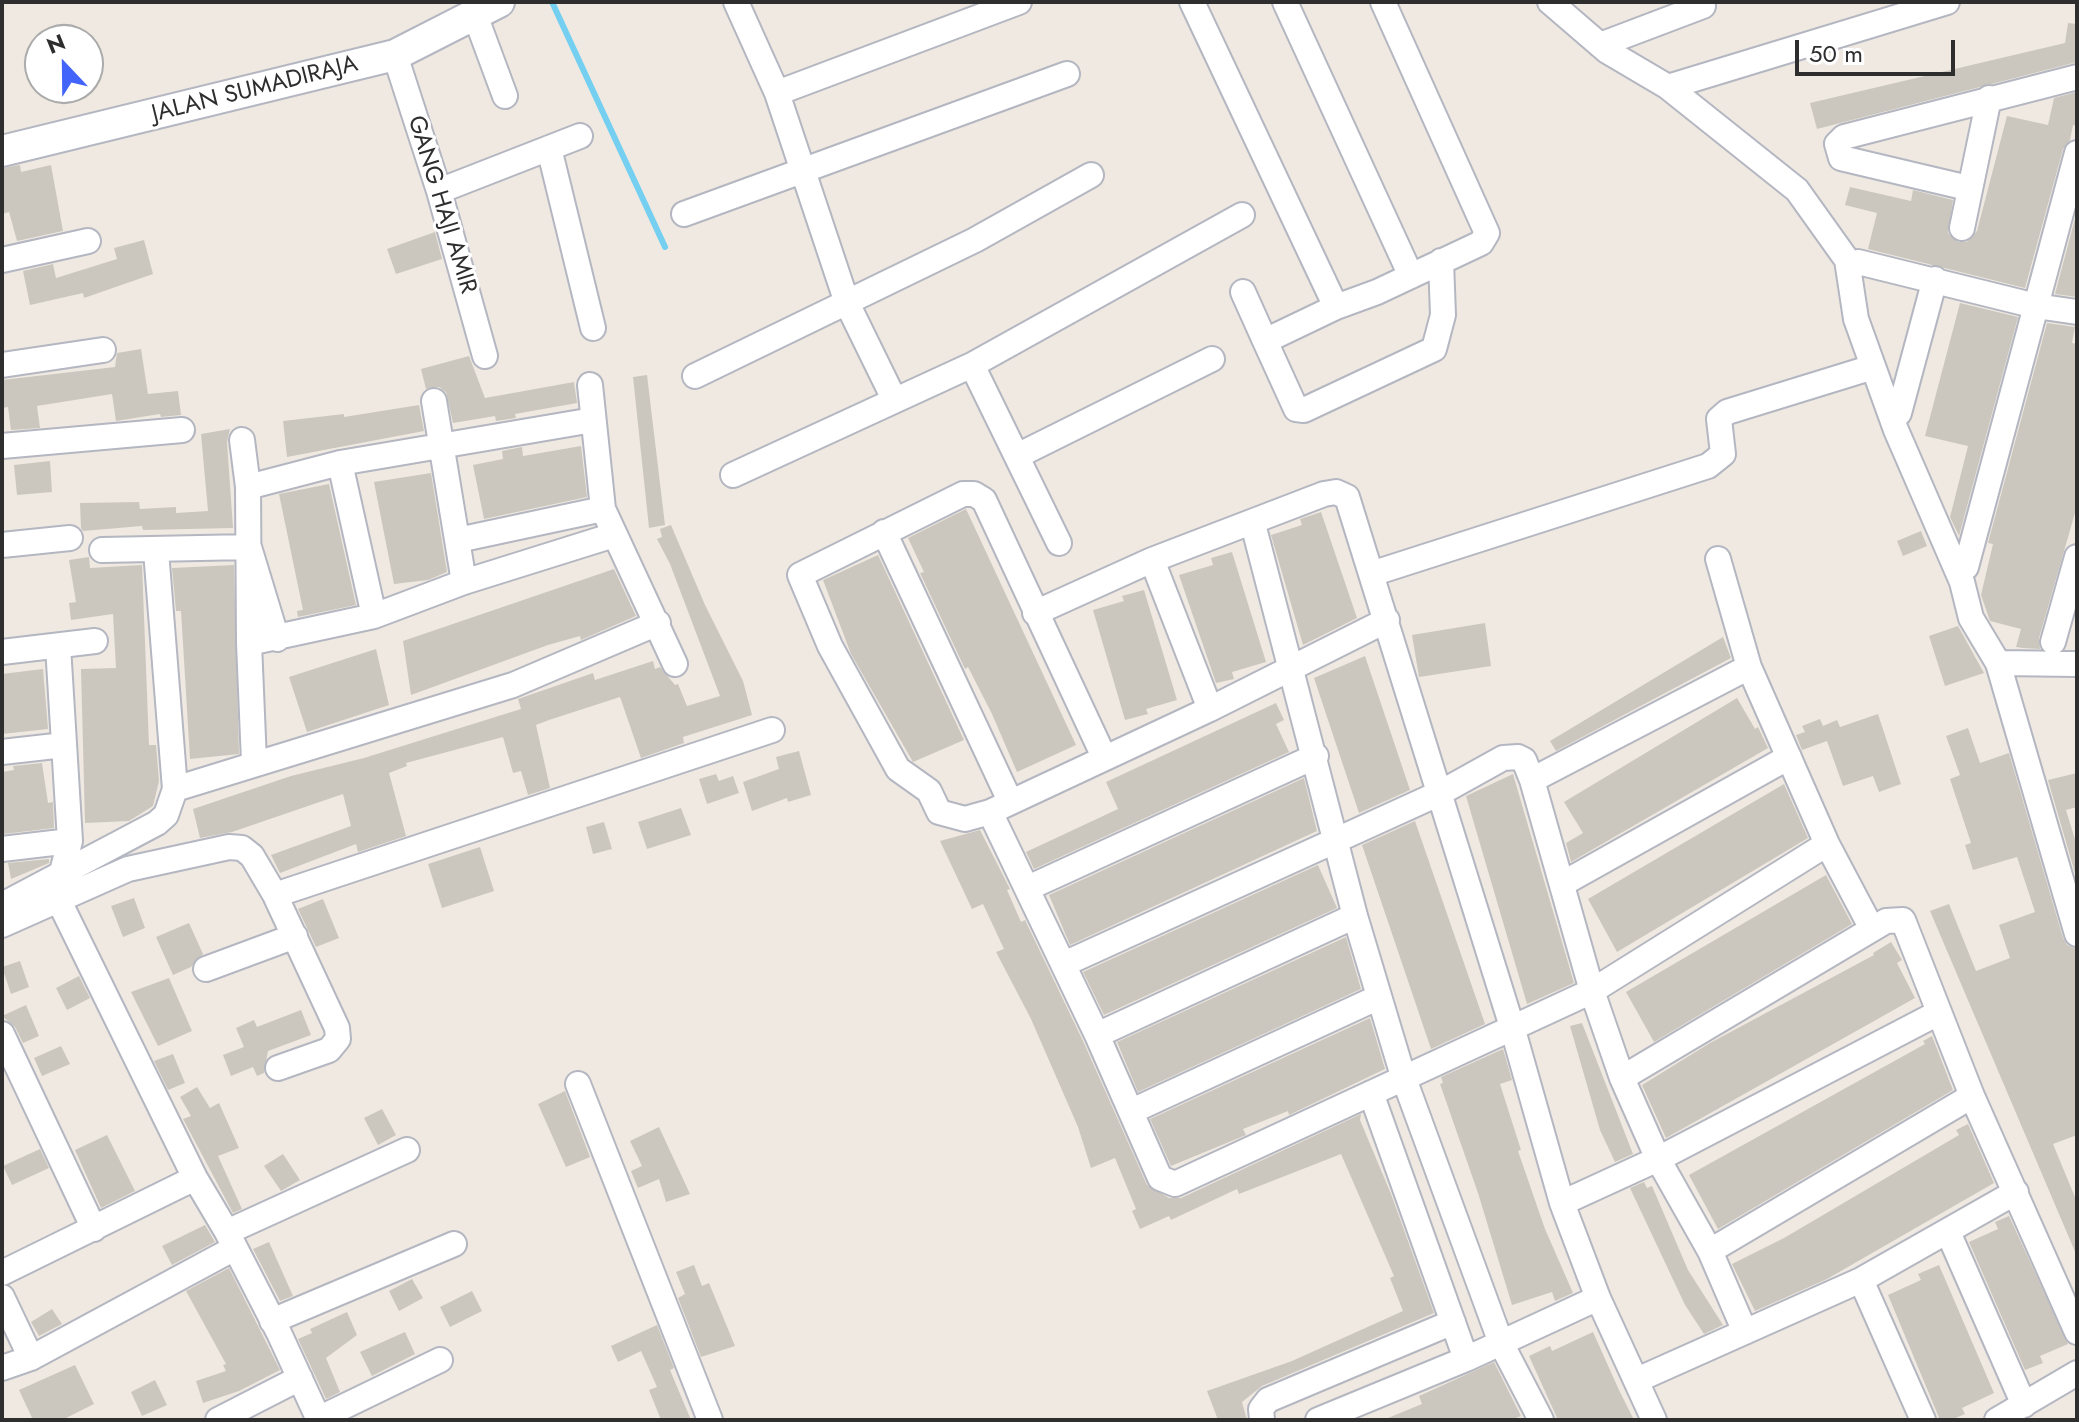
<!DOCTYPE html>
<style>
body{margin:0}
#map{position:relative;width:2079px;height:1422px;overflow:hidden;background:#efe9e1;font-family:Jost,sans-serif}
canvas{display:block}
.frame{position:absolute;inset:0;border:4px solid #2e2e2e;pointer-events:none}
.north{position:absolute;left:24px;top:24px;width:80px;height:80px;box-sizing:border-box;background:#fff;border:2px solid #ababab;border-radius:50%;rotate:338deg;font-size:22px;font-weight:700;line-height:32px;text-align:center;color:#2e2e2e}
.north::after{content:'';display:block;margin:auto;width:28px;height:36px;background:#4264fb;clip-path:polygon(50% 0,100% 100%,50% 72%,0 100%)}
.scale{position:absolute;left:1795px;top:40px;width:160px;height:36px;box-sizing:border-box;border:4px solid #2e2e2e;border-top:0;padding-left:10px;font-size:24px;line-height:28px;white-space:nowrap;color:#2e2e2e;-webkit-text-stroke:6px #fff;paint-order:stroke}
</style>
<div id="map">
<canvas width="2079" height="1422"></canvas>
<div class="frame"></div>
<div class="north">N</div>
<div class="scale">50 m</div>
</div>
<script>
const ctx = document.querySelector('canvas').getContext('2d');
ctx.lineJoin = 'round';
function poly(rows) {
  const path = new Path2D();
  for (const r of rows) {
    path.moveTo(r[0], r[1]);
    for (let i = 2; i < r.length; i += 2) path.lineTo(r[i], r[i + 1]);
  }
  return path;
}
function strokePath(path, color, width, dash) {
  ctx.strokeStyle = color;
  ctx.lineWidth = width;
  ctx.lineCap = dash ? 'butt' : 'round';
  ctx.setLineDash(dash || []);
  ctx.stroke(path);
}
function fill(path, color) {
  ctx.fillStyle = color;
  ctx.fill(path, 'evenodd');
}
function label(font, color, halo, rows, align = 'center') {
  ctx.font = font + ' Jost,sans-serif';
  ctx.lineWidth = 6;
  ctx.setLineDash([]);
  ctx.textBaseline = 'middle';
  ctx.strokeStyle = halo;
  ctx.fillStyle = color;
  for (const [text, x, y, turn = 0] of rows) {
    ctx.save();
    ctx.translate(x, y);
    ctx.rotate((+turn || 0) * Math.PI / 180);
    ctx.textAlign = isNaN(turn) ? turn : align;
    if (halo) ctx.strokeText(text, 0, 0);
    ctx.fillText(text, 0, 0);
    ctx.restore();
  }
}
strokePath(poly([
 [552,2,665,247]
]), '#75cff0', 6);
fill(poly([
 [2068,23,2077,24,2077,62,1817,129,1810,103,2065,43],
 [2077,92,2077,126,2073,125,2070,140,2063,149,2025,288,1868,249,1877,213,1845,205,1850,187,1911,201,1913,190,1953,200,1948,233,1958,242,1967,242,1977,231,2007,116,2048,125,2054,98],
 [20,165,21,172,51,165,63,231,17,241,9,212,2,214,2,168],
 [2077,211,2077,297,2055,294],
 [435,232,442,259,396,274,387,249],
 [144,240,153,274,84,298,83,293,30,305,23,271,53,264,56,278,117,259,114,248],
 [1960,303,2018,317,1959,536,1950,517,1968,446,1925,436],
 [2047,323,2075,327,2072,343,2077,344,2077,506,2039,638,2040,649,2023,648,2016,647,2021,629,1990,621,1981,595,1993,544,1988,543],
 [141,349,148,394,178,391,181,415,161,417,160,414,116,421,112,394,37,406,40,428,11,430,8,407,2,408,2,380,115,367,117,353],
 [469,356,485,398,574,382,577,403,515,414,516,418,496,421,495,416,453,423,446,392,439,387,426,389,421,369],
 [647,375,665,525,649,528,633,377],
 [419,405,424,431,287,457,283,421,344,414,344,417],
 [230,429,227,442,233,528,143,530,142,526,83,531,81,528,80,503,139,502,140,509,176,507,176,513,208,511,201,434],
 [581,446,587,497,484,519,473,465,503,459,502,451,522,447,523,456],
 [50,461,52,492,17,495,14,465],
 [431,473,447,572,428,580,394,584,374,482],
 [329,484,356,605,298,617,297,611,303,610,279,494],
 [966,509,1076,745,1017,772,992,714,968,667,965,669,920,573,924,572,908,538],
 [1321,512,1357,618,1303,645,1271,535,1302,525,1300,519],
 [671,525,705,605,743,681,752,715,683,737,684,743,641,758,620,697,549,720,536,725,550,788,528,795,521,771,513,773,503,737,406,763,407,766,389,773,406,836,358,852,356,844,280,873,271,855,351,826,343,794,232,832,200,838,193,809,291,776,364,758,521,709,518,699,593,673,595,680,653,661,655,669,660,667,675,685,678,684,687,706,720,696,670,564,657,539,662,537,660,529],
 [1921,531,1927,546,1903,556,1897,541],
 [1232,552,1266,662,1232,672,1234,679,1216,683,1179,575,1213,565,1211,558],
 [878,555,964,740,913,762,851,654,823,580],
 [89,557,90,568,142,565,149,745,156,745,159,781,153,806,129,821,85,823,81,669,116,668,113,614,71,620,69,603,76,602,69,560],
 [234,565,239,754,190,759,181,611,176,611,172,568],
 [614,569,636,616,581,640,580,636,548,645,411,695,403,641],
 [1144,590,1177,700,1146,709,1148,714,1125,720,1093,610,1124,601,1122,596],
 [1485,623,1491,666,1419,677,1412,635],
 [1958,626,1984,673,1945,686,1929,636],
 [1723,637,1731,658,1556,751,1550,741],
 [376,649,389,705,307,732,289,677],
 [1365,656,1410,790,1359,813,1314,678],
 [43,669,48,729,2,734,2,674],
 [1737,698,1755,729,1758,727,1768,748,1571,862,1566,843,1583,833,1564,802],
 [1276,703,1284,720,1276,724,1289,752,1034,869,1026,852,1118,809,1106,782],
 [1878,714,1901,784,1879,792,1873,776,1843,786,1827,741,1802,750,1796,735,1805,732,1802,726,1820,719,1823,726,1837,720,1840,727],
 [1968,728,1980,763,2009,753,2063,938,2067,945,2077,949,2077,1135,2053,1144,2077,1202,2076,1254,1930,911,1949,904,1976,971,2010,958,1999,925,2035,912,2017,857,1973,870,1965,845,1971,843,1950,779,1960,775,1946,736],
 [799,751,811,795,788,802,787,798,752,811,743,782,779,769,776,757],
 [42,763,48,803,53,802,54,828,3,834,2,772,14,770,13,766],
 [2077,773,2077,807,2066,810,2077,846,2077,880,2048,780],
 [716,774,719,781,733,776,739,793,707,804,699,779],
 [1513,774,1574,983,1527,1004,1466,796],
 [1304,778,1317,831,1070,945,1049,895],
 [1784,784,1808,838,1617,952,1588,899],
 [681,808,691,835,647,849,638,822],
 [1415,821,1485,1024,1431,1049,1362,845],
 [604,822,612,849,593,854,586,827],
 [980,830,1010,889,1007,890,1021,922,1025,920,1083,1041,1147,1185,1169,1198,1181,1198,1361,1114,1360,1120,1391,1194,1434,1313,1262,1386,1242,1402,1247,1420,1218,1420,1207,1391,1292,1361,1403,1311,1390,1278,1394,1276,1341,1154,1239,1194,1237,1189,1171,1220,1169,1216,1140,1229,1132,1211,1136,1209,1115,1158,1091,1168,1078,1127,1031,1019,996,952,1004,949,983,904,972,909,940,841],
 [480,847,494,891,442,908,428,864],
 [49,859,49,863,11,879,8,863],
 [1318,865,1337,908,1104,1015,1083,972],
 [1826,875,1852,924,1654,1042,1626,992],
 [134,898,145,928,123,937,111,906],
 [323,899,339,938,316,947,298,909],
 [189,923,203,954,191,967,173,975,156,937],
 [1346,937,1361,989,1138,1092,1117,1042],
 [1891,942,1902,960,1897,963,1915,998,1666,1138,1642,1085,1710,1043,1874,955,1873,953],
 [20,961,29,987,11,994,2,967],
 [79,976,90,998,67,1010,56,988],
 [169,978,192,1031,158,1046,131,992],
 [26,1005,39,1036,23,1043,15,1027,2,1016],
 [301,1010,311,1035,268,1051,264,1073,257,1076,253,1067,231,1076,223,1055,244,1047,236,1028,254,1020,257,1027],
 [1370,1018,1385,1069,1289,1115,1288,1111,1243,1129,1246,1135,1171,1166,1150,1119],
 [1582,1023,1633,1154,1615,1162,1600,1130,1570,1026],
 [1932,1036,1953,1090,1718,1229,1689,1175,1925,1044,1923,1041],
 [61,1046,70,1064,42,1076,34,1058],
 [1503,1049,1512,1080,1500,1084,1521,1150,1518,1151,1545,1229,1573,1293,1555,1301,1552,1292,1512,1305,1478,1193,1440,1084,1443,1083,1441,1077],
 [173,1054,185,1083,168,1090,154,1061],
 [197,1087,210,1108,219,1103,239,1148,218,1156,242,1209,233,1213,183,1119,191,1116,180,1097],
 [565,1091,590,1157,566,1167,538,1104],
 [382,1109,396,1135,378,1145,364,1118],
 [1968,1124,1994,1183,1827,1279,1755,1311,1732,1264,1784,1238,1959,1135,1956,1130],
 [659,1127,690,1194,666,1202,659,1179,638,1188,631,1171,642,1166,630,1141],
 [107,1135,135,1191,101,1208,75,1150],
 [40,1149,49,1168,12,1185,3,1166],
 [283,1154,300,1180,281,1191,264,1166],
 [1644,1182,1647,1188,1652,1186,1688,1270,1723,1325,1704,1334,1685,1305,1630,1188],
 [2009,1216,2068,1344,2040,1356,2043,1363,2025,1370,1969,1242,1998,1229,1995,1222],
 [205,1225,215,1242,172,1265,162,1246],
 [269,1242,293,1296,280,1301,253,1249],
 [694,1265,702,1286,709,1283,735,1346,701,1357,678,1298,685,1294,676,1272],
 [1939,1265,1994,1393,1962,1408,1965,1414,1951,1420,1940,1420,1888,1295,1921,1280,1918,1274],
 [229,1268,280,1370,239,1391,203,1403,196,1381,226,1371,223,1365,226,1364,186,1291],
 [412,1279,423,1298,399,1311,389,1291],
 [472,1291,482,1311,450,1327,440,1307],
 [52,1309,62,1324,39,1336,31,1322],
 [347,1312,357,1335,326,1358,340,1392,326,1399,298,1339,312,1333,310,1329],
 [657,1325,674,1368,670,1370,691,1420,661,1420,649,1390,657,1387,641,1351,618,1362,611,1346],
 [405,1332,415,1354,372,1376,360,1352],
 [1593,1332,1619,1390,1634,1420,1558,1420,1529,1356,1550,1346,1552,1351],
 [1494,1362,1521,1416,1511,1420,1383,1420,1422,1404,1419,1396],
 [75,1365,94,1404,62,1420,33,1420,19,1390],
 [155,1380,167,1405,142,1416,131,1392]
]), '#cbc7bf');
const minor = poly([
 [736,2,777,93,847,303,894,399],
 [1192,2,1336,307,1377,292,1481,243,1487,233,1383,2],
 [1285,2,1411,276],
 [1550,2,1607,51,1668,87,1797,190,1847,260,1856,319,1896,430,1962,582,1971,618,1998,663,2077,664],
 [475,15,505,96],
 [1600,45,1703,6],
 [395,55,439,191,485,356],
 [1668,87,1947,2],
 [777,93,1019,2],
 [549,148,593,328],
 [1968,188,1841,158,1837,144,1844,137,2077,77],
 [439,191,580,136],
 [684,214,1067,74],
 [1962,228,1989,98],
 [2,260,88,241],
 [1858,262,2036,306,2077,312],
 [1243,292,1265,341],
 [1336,307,1265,341,1296,409,1304,410,1434,349,1443,315,1441,261],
 [2,365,103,350],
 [972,365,1059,543],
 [695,376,975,240,1091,175],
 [590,385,603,509,675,664],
 [434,401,464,582],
 [1899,413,1935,279],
 [242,440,248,487,249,643,254,762],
 [2,446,182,430],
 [1017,456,1212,359],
 [340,463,374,616],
 [733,475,972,365,1242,215],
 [248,487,340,463,593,420],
 [1253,524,1355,916,1403,1076,1501,1343,1541,1420],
 [884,532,1010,801],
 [458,540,603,509],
 [2,545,70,538],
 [102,550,249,547,277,639],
 [156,551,175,789],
 [1718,559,1749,667,1827,844,1872,929],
 [1152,560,1210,709],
 [1966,567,2077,153],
 [1371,574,1708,466,1723,454,1719,419,1727,412,1873,367],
 [1035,613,1152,560,1324,494,1336,492,1347,497,1513,1030,1562,1203,1598,1298,1654,1420],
 [2053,642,2077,557],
 [249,643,374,616,464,582,614,535],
 [58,646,70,841,62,872],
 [2,652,95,641],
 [1998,663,2077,934],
 [2,752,64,745],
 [1104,757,984,500,974,494,963,494,800,575,830,646,898,769,929,791,939,812,965,819,990,812,1210,709,1387,620],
 [1532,780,1749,667],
 [990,812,1097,1035,1160,1178,1175,1184,1592,991,1827,844],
 [2,849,70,841],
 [1562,884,1789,757],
 [1028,888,1316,756],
 [275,895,772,730],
 [58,899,195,1178,227,1232,279,1333,319,1420],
 [2,905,157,823,166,815,175,789,513,685,658,623],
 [2,925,128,869,229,847,242,848,252,856,275,895,337,1028,338,1039,329,1050,278,1068],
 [1064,964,1440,793,1503,758,1518,757,1524,760,1532,780,1592,991,1622,1078,1658,1159,1710,1251,1745,1332],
 [206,969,295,936],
 [2,1034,94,1229],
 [1097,1035,1355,916],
 [1622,1078,1886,921,1903,920,1972,1096,2077,1332],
 [578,1084,710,1420],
 [1371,1093,1466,1359],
 [1132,1111,1379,997],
 [1562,1203,1658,1159,1938,1013],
 [227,1232,407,1150],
 [1948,1232,2024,1405],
 [1710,1251,1972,1096],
 [2,1273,195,1178],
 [1861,1280,1923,1420],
 [2,1297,31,1358],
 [272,1321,454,1244],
 [2,1368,31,1358,233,1249],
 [1637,1380,1861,1280,2016,1192],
 [318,1419,440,1360],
 [218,1420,300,1378],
 [1262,1420,1261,1409,1268,1400,1453,1322],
 [1318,1420,1466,1359,1598,1298],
 [1997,1420,2077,1373]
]);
const tertiary = poly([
 [2,151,395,55,499,2]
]);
strokePath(minor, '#b4b7c1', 28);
strokePath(tertiary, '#b4b7c1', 34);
strokePath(minor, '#fff', 24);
strokePath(tertiary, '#fff', 30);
label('24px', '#2e2e2e', '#fff', [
 ["JALAN SUMADIRAJA",255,90,-14],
 ["GANG HAJI AMIR",441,205,73]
]);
</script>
